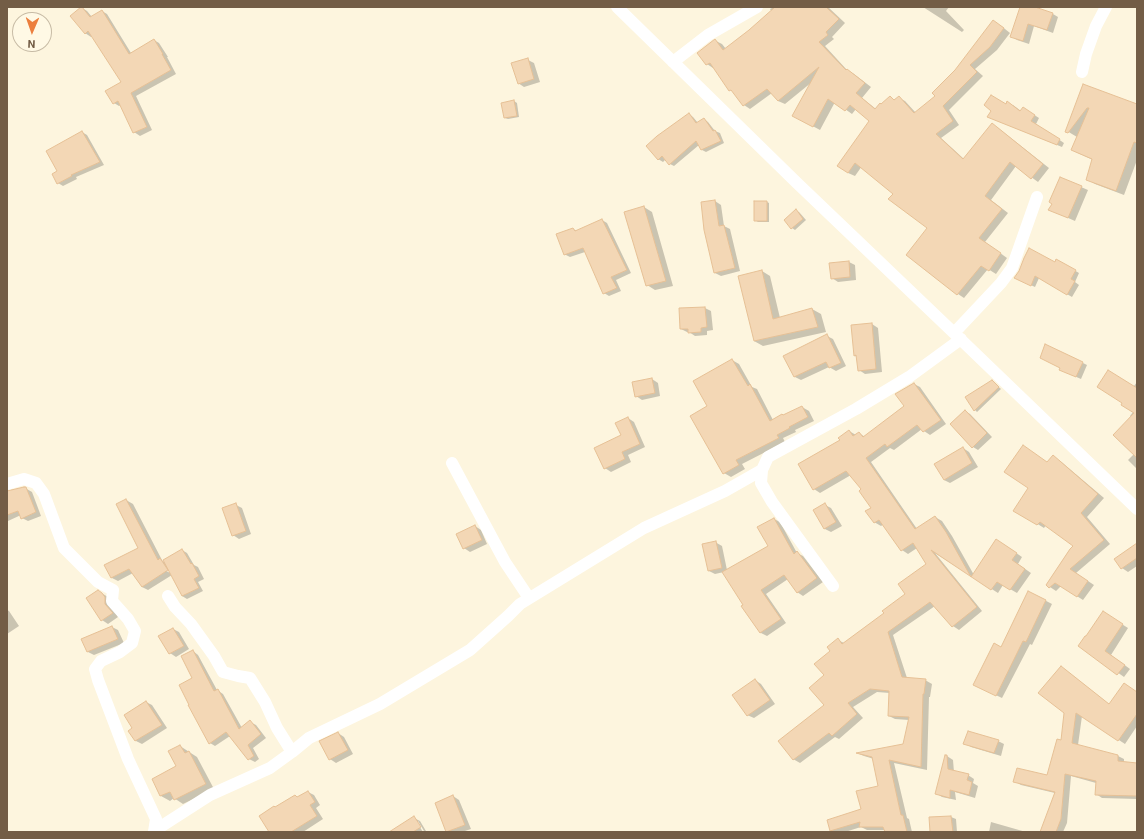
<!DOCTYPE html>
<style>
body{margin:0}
#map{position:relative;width:1144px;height:839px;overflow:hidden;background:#fdf5de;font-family:Roboto,sans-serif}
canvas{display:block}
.frame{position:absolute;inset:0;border:8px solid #735d46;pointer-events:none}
.north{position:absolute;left:12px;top:12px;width:40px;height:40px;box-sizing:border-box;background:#fff9e5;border:1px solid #c7bba5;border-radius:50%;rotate:182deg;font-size:11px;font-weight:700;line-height:16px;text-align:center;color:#735d46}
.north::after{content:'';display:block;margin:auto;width:14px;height:18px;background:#ec7f3e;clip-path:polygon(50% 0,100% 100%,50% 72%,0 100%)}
</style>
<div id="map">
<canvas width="1144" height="839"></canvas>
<div class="frame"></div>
<div class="north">N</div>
</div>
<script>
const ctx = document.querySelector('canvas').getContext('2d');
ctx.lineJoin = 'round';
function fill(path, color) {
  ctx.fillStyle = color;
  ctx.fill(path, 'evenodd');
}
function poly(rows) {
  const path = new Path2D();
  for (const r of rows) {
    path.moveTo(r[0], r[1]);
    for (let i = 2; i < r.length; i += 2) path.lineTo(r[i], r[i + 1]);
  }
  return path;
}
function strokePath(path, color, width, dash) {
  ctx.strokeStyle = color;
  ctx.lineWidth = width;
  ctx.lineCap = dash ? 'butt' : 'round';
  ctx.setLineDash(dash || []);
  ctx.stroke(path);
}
fill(poly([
 [774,7,828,7,845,23,832,37,834,39,825,46,847,70,854,74,871,87,862,98,876,109,890,97,896,101,899,98,905,101,916,113,937,96,1000,25,1010,33,997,50,975,69,983,76,949,110,959,125,941,138,964,159,998,128,1049,168,1038,182,1016,166,991,200,1008,213,985,242,1007,258,996,274,988,269,964,298,958,294,907,254,928,228,895,194,862,166,855,176,848,173,870,120,856,109,852,114,835,102,820,130,794,116,812,82,785,104,778,101,772,93,750,109,744,105,733,91,730,90,714,68,713,68,707,64,716,41,722,44,726,49,750,31,772,12,770,9],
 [923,7,949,7,946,11,964,30,962,32],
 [1021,7,1032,7,1053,14,1058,17,1053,33,1034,26,1029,44,1017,40,1011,36],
 [82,8,87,11,92,17,102,11,107,14,131,53,154,40,159,43,168,57,167,57,176,74,136,96,152,130,140,136,134,132,121,105,119,106,114,103,122,82,92,36,91,37,85,33],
 [528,60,534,63,540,82,524,87,518,83],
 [1083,85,1137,105,1137,160,1124,195,1095,184,1087,179,1093,160,1080,154,1072,150,1077,137,1067,131],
 [514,101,517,103,519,117,508,119,505,118],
 [1013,105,1021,111,1028,111,1039,118,1036,124,1064,143,1062,147,993,119],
 [689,114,693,117,698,123,704,119,708,122,715,131,720,133,724,143,706,152,702,150,699,145,674,166,670,164,666,159,663,162,658,159],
 [82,132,87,135,104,165,76,177,77,179,63,186,58,183,53,174,58,172],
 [1060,178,1088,190,1075,221,1050,210,1053,203],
 [715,201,721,205,724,226,730,229,740,271,721,276,715,273,705,230],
 [767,202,769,203,769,222,758,222,755,220],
 [644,207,652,212,673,286,655,290,647,285],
 [796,211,799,212,806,220,795,230,792,228],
 [602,220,607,223,631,273,616,280,621,291,609,296,604,293,585,252,570,257,564,254,573,229,577,231],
 [1057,260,1079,273,1075,282,1079,285,1072,297,1039,278,1035,287,1020,280,1056,263],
 [849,262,855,265,856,280,838,282,832,278],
 [1137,267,1137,288,1136,287],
 [762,271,770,276,780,318,812,309,821,314,826,332,763,346,754,341],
 [705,308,711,311,713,330,707,331,707,335,695,336,689,332,687,332,681,329,680,309],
 [872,324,878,328,882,372,865,374,859,370,857,357,855,356,852,326],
 [827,336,833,339,846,366,836,371,829,367,801,380,795,377,785,356],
 [732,360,739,364,752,387,757,389,773,420,784,416,802,407,809,411,814,421,795,430,796,432,783,438,785,442,742,464,745,469,731,477,724,473,708,406],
 [1083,363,1087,365,1081,379,1065,372],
 [652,379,658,383,660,396,642,400,636,396],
 [992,381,1001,389,977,412,975,410,966,397],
 [1137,382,1137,469,1128,460,1134,454,1132,417,1130,416,1133,412,1134,386],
 [914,384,920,387,946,424,930,435,924,431,922,429,894,450,890,448,871,462,917,529,935,517,942,521,952,536,974,575,1003,544,1022,557,1018,564,1031,573,1017,593,1003,585,998,593,935,553,982,611,959,630,953,626,935,606,893,635,907,678,925,680,932,684,930,697,929,697,927,770,894,763,907,818,909,819,912,832,886,832,885,830,867,830,861,827,845,832,833,832,831,831,828,821,862,810,879,787,874,759,864,756,859,754,904,745,909,720,895,719,889,716,890,693,877,692,853,707,863,718,839,739,835,737,800,763,793,759,825,705,825,675,831,651,838,640,844,643,885,613,906,595,927,564,917,548,908,554,902,550,884,524,881,526,874,522,872,508,862,489,851,475,820,493,814,489,842,441,849,431,856,435,859,433,865,437,905,406],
 [965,411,970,414,992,437,978,450,973,447],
 [628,418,634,422,645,447,628,455,631,462,611,472,605,468,622,436],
 [963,448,969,452,978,467,950,483,944,480],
 [1059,460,1104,498,1087,517,1110,544,1076,573,1094,585,1083,600,1061,586,1056,591,1050,587,1075,546,1046,525,1044,528,1015,510,1047,463],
 [25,488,32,492,41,516,28,521,22,518,21,515,8,521,7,520,7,492],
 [126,500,133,504,163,562,182,550,187,553,194,565,198,567,204,579,198,582,203,591,187,599,182,596,172,575,148,590,142,587,133,573,118,581,112,578,106,566,139,548],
 [164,567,170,570,170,573,163,569],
 [236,505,242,508,251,534,239,539,233,535],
 [825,505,831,508,842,526,831,532,825,529,814,511],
 [774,519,780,522,797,553,803,556,823,582,803,596,797,592,788,579,766,594,786,623,767,636,761,633,743,607,744,606,724,572,715,574,709,571,715,542,722,546,727,570,769,546],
 [475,526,481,530,487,544,470,552,464,548],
 [1137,544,1137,566,1128,572,1122,568,1115,559],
 [98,591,108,597,118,617,108,624,102,620,87,598],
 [1029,592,1052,604,1032,645,1030,644,1002,698,981,688],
 [7,610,9,611,19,626,7,634],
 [1109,616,1128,628,1111,655,1130,669,1124,677,1079,645],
 [112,627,118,630,124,643,94,655,88,652,83,639],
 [173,629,179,632,189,649,176,657,170,653],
 [193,651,198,655,217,690,223,694,242,728,250,722,256,725,266,738,253,748,259,759,255,762,249,759,230,736,215,746,210,743,193,679],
 [1061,667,1067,671,1110,705,1137,692,1137,726,1125,744,1082,716,1078,745,1118,756,1124,759,1124,763,1137,764,1137,799,1102,798,1096,794,1096,783,1071,776,1067,823,1063,832,1041,832,1055,793,1021,785,1014,781,1048,777,1062,741,1065,713],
 [755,680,761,684,775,704,754,718,747,715],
 [146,702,152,705,167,728,142,744,136,741,129,731,134,728],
 [338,733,344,737,353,754,336,763,330,759],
 [998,741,1004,744,1001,756,971,747,965,743],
 [180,746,197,757,214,789,183,804,174,798,170,801,161,796,153,779,178,767],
 [947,756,953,760,954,772,968,775,974,779,973,783,978,786,975,798,955,792,956,800,942,797,936,793],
 [308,792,314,795,320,805,316,808,323,819,303,832,270,832,295,796,299,798],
 [453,796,459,800,471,829,462,832,447,832,436,803],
 [951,817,956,819,957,832,931,832,930,818],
 [414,818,420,821,426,831,424,832,394,832],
 [416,821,418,821,424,831,423,832],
 [991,822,1026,832,989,832]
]), '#0003');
const building = poly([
 [81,7,82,7,90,17,102,10,129,54,154,39,163,54,162,54,171,70,131,93,147,127,133,133,118,101,113,104,105,91,121,82,88,31,85,34,70,16,81,7],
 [775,7,826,7,839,19,826,32,828,35,819,42,846,70,847,69,865,83,856,93,875,109,880,103,881,104,890,96,894,100,899,96,914,113,935,96,932,93,955,70,993,20,1004,28,990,47,970,65,977,72,943,106,953,121,936,134,963,159,992,123,1043,164,1031,179,1010,162,985,196,1002,209,979,238,1001,253,989,271,981,266,957,295,906,255,927,228,888,199,893,194,855,163,848,173,837,166,869,121,850,105,845,111,828,99,813,127,792,116,819,67,778,101,767,89,743,106,731,90,729,91,710,63,706,65,697,53,715,39,723,50,749,30,775,7],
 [1020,7,1035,7,1053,13,1047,30,1028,24,1023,41,1010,37,1020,7],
 [528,58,534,79,518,84,511,63,528,58],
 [1083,84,1137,104,1137,143,1134,142,1116,191,1086,180,1092,159,1071,150,1089,108,1087,108,1068,133,1065,132,1083,84],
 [991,95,1006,104,1007,101,1020,111,1023,107,1035,115,1031,121,1060,139,1057,145,987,117,991,111,984,105,991,95],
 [514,100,517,116,504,118,501,103,514,100],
 [689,113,696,123,704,118,713,131,715,130,721,141,701,150,696,141,669,165,662,156,658,160,646,146,657,136,689,113],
 [82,131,100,162,71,175,72,176,57,184,52,174,57,171,46,151,82,131],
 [1060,177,1082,186,1068,218,1048,210,1052,204,1049,202,1060,177],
 [715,200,719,226,724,225,735,268,714,273,704,230,701,202,715,200],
 [754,201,767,201,767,221,754,221,754,201],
 [644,206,666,281,646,286,624,212,644,206],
 [796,209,803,219,791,229,784,220,796,209],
 [602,219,627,270,611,277,617,288,603,294,583,248,564,255,556,234,573,228,575,231,602,219],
 [1029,248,1055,262,1056,259,1076,270,1071,279,1075,281,1067,295,1035,276,1031,286,1014,278,1019,271,1024,258,1029,248],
 [849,261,850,277,831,279,829,263,849,261],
 [762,270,773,319,812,308,818,327,754,341,738,276,762,270],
 [705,307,707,327,701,328,701,332,688,333,688,329,680,329,679,308,705,307],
 [872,323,876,369,858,371,856,355,854,356,851,325,872,323],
 [827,334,841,363,829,368,826,362,794,377,783,356,827,334],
 [1045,344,1083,362,1076,377,1059,370,1060,368,1040,358,1045,344],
 [732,359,748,386,750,384,770,421,782,414,783,415,802,406,808,417,789,427,790,428,777,435,779,438,736,460,739,465,723,474,690,416,707,406,693,381,732,359],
 [1108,370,1137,388,1137,458,1113,435,1134,413,1121,405,1122,403,1097,387,1108,370],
 [652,378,655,393,635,397,632,382,652,378],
 [992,380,999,387,974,411,965,397,992,380],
 [914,383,941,420,923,432,917,425,887,447,885,444,866,458,915,529,935,516,946,532,971,577,996,539,1017,553,1012,560,1025,569,1010,590,997,582,991,590,931,550,977,607,952,627,930,602,888,632,902,677,926,679,924,694,923,694,921,767,889,760,901,815,903,815,907,832,885,832,883,827,859,827,860,822,830,831,827,820,861,809,856,791,878,786,872,757,856,753,903,744,909,717,888,716,889,691,870,689,848,703,857,714,832,736,829,733,793,760,778,741,824,705,809,688,824,675,814,664,830,651,827,647,838,638,842,644,884,613,882,611,905,594,898,584,926,564,913,543,901,551,879,520,874,523,865,511,871,508,859,491,861,489,846,471,813,490,798,464,840,440,838,438,849,430,853,436,859,432,863,437,904,406,895,394,914,383],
 [965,410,987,433,972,448,950,424,965,410],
 [628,417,640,444,622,452,625,459,604,469,594,448,621,435,615,423,628,417],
 [1023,445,1047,462,1053,455,1098,494,1081,513,1104,540,1070,569,1088,581,1077,597,1055,583,1049,588,1046,585,1070,549,1073,546,1040,522,1037,525,1013,511,1028,488,1004,472,1023,445],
 [963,447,972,463,944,480,934,464,963,447],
 [24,487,26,487,36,512,21,519,18,511,7,515,7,491,24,487],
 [126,499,158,560,160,558,168,570,142,587,129,569,111,578,104,565,138,548,116,504,126,499],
 [236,503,246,531,232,536,222,508,236,503],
 [825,503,836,522,824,529,813,510,825,503],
 [774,518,794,554,797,551,817,578,797,593,784,575,761,590,781,619,760,633,741,606,743,605,722,572,768,546,757,527,774,518],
 [475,525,482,540,463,549,456,534,475,525],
 [716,541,722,568,708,571,702,544,716,541],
 [1137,543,1137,558,1121,569,1114,559,1137,543],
 [182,549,191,564,192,563,199,576,194,579,199,588,182,596,163,560,182,549],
 [98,590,102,593,105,597,105,604,113,613,101,621,86,598,98,590],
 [1028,591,1046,600,1026,642,1023,641,996,696,973,685,994,643,1001,647,1028,591],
 [1103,611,1123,624,1105,651,1125,665,1117,675,1078,646,1085,636,1086,636,1103,611],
 [112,626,118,639,87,652,81,639,112,626],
 [173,628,184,646,169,654,158,636,173,628],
 [193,650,214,691,218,689,239,729,250,720,261,734,248,745,254,756,248,760,226,732,209,744,188,705,189,705,179,685,192,678,181,656,193,650],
 [1061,666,1109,704,1124,683,1137,692,1137,714,1118,741,1076,713,1072,743,1118,755,1118,761,1137,763,1137,796,1095,795,1096,781,1065,774,1061,819,1056,832,1040,832,1055,792,1013,782,1017,768,1047,775,1057,739,1061,740,1064,713,1038,693,1061,666],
 [755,679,770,700,747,716,732,695,755,679],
 [146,701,162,725,135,741,128,731,132,728,124,715,146,701],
 [968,731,999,740,994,753,963,744,968,731],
 [338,732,348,750,329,760,319,741,338,732],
 [180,745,185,753,189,751,206,784,174,800,170,792,160,796,152,779,176,766,168,751,180,745],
 [945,755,947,755,948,769,969,774,967,780,972,782,969,795,950,790,950,798,935,794,945,755],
 [308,791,315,802,310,805,317,816,291,832,269,832,259,816,274,806,275,807,295,795,297,797,308,791],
 [453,795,465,825,446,832,435,803,453,795],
 [414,816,421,827,413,832,389,832,414,816],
 [951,816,953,832,930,832,929,817,951,816]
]);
fill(building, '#f3d7b5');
strokePath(building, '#e6c095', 1);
strokePath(poly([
 [617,7,797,183,954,333,1137,509],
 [673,62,708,35,757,7],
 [1082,72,1086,54,1096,26,1106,7],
 [954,333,1001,283,1012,268,1037,197],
 [452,463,505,562,529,598],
 [7,484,24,479,36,483,44,494,64,548,98,582,113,590,112,601,128,619,135,631,132,643,120,652,101,661,95,669,98,680,128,759,156,819,154,832],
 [833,586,772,502,761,483,762,470,768,457,856,409,909,377,961,339],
 [168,596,175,607,191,624,214,656,223,672,238,676,250,678,265,702,277,728,292,752],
 [154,831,210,795,270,768,292,752,309,738,380,704,470,650,508,616,520,604,644,528,725,491,762,470]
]), '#fff', 12);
</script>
